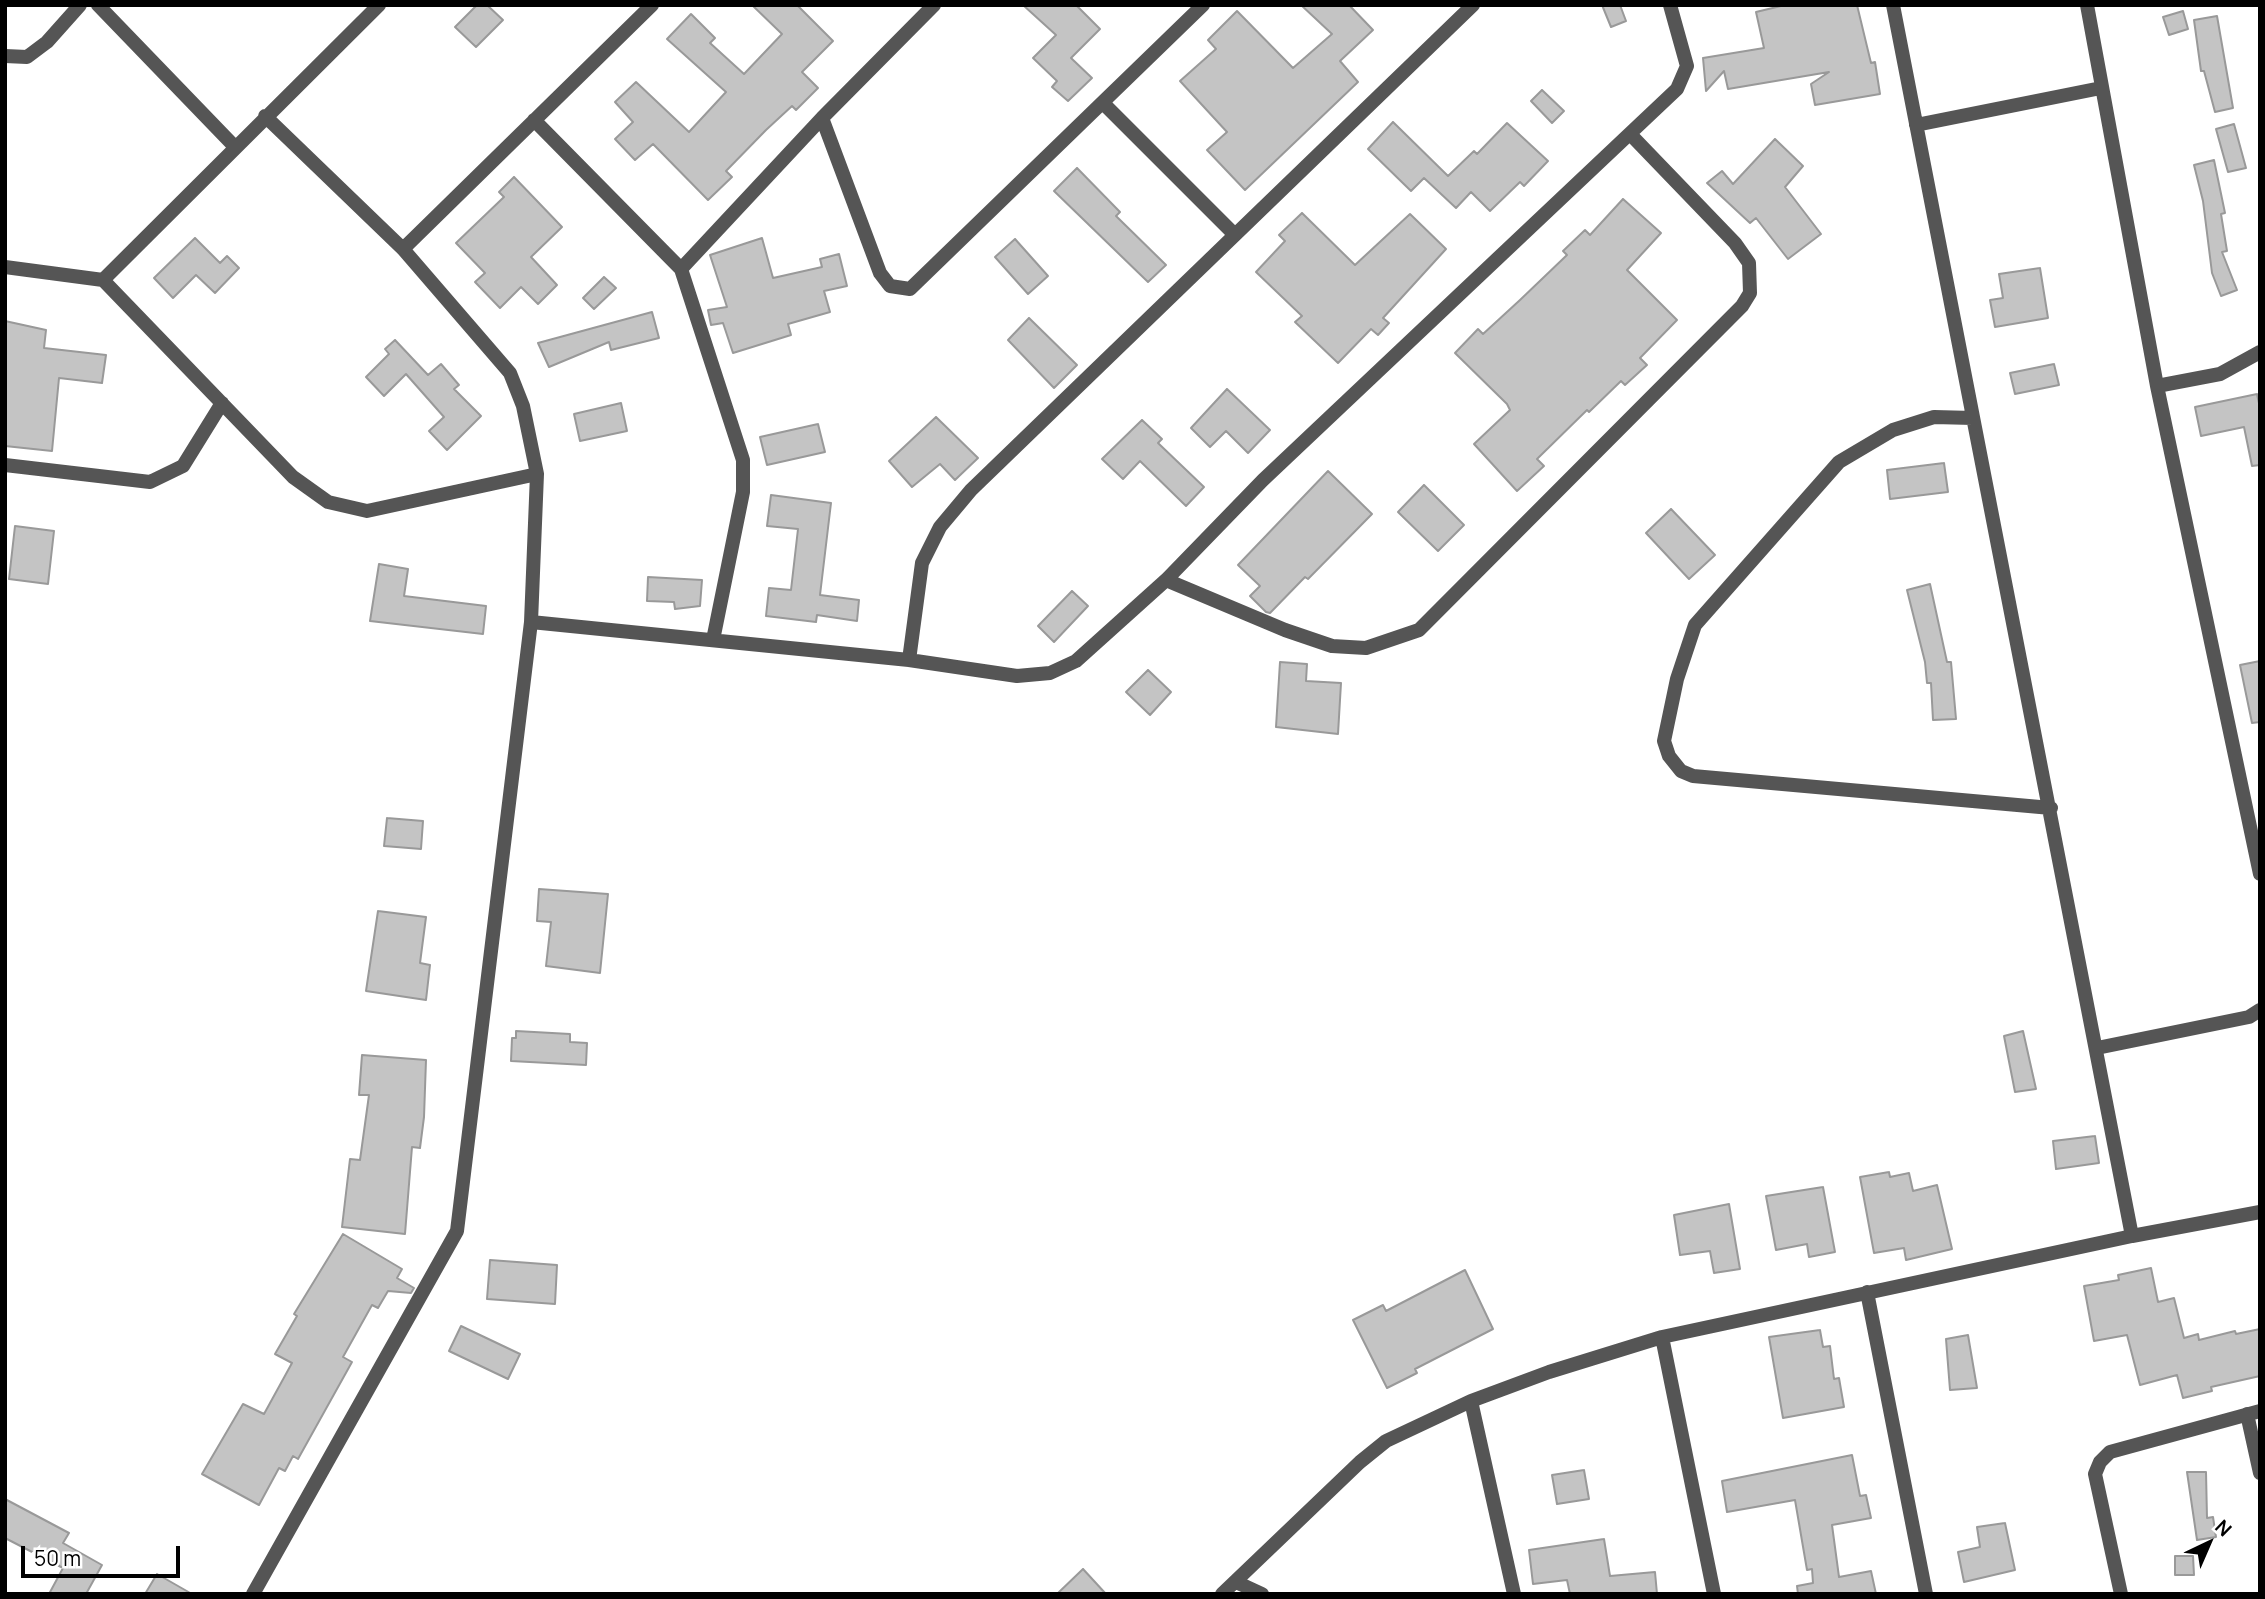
<!DOCTYPE html>
<style>
body{margin:0}
#map{position:relative;width:2265px;height:1599px;overflow:hidden;background:#fff;font-family:Manrope,sans-serif}
canvas{display:block}
.frame{position:absolute;inset:0;border:7px solid #000;pointer-events:none}
.north{position:absolute;left:2174px;top:1508px;width:70px;height:70px;-webkit-text-stroke:5px #fff;paint-order:stroke;rotate:44deg;font-size:19px;font-weight:700;line-height:28px;text-align:center;color:#000}
.north::after{content:'';display:block;margin:auto;width:24px;height:32px;background:#000;clip-path:polygon(50% 0,100% 100%,50% 72%,0 100%)}
.scale{position:absolute;left:21px;top:1546px;width:159px;height:32px;box-sizing:border-box;border:4px solid #000;border-top:0;padding-left:9px;font-size:21px;line-height:24px;white-space:nowrap;color:#000;-webkit-text-stroke:5px #fff;paint-order:stroke}
</style>
<div id="map">
<canvas width="2265" height="1599"></canvas>
<div class="frame"></div>
<div class="north">N</div>
<div class="scale">50 m</div>
</div>
<script>
const ctx = document.querySelector('canvas').getContext('2d');
ctx.lineJoin = 'round';
function fill(path, color) {
  ctx.fillStyle = color;
  ctx.fill(path, 'evenodd');
}
function poly(rows) {
  const path = new Path2D();
  for (const r of rows) {
    path.moveTo(r[0], r[1]);
    for (let i = 2; i < r.length; i += 2) path.lineTo(r[i], r[i + 1]);
  }
  return path;
}
function strokePath(path, color, width, dash) {
  ctx.strokeStyle = color;
  ctx.lineWidth = width;
  ctx.lineCap = dash ? 'butt' : 'round';
  ctx.setLineDash(dash || []);
  ctx.stroke(path);
}
const building = poly([
 [477,5,487,5,503,20,476,47,455,27,477,5],
 [752,5,797,5,833,41,802,72,818,88,796,110,792,106,766,130,726,171,732,177,708,200,653,144,635,160,615,139,633,122,615,102,636,82,689,132,726,92,667,39,691,14,715,38,710,43,744,74,782,34,752,5],
 [1023,5,1076,5,1100,29,1071,58,1092,78,1068,101,1052,87,1057,81,1033,58,1056,35,1023,5],
 [1301,5,1349,5,1373,30,1340,61,1358,82,1245,190,1207,150,1227,132,1180,81,1216,49,1208,40,1237,11,1293,68,1332,34,1301,5],
 [1602,5,1620,5,1626,21,1611,27,1602,5],
 [1785,5,1857,5,1871,63,1875,62,1880,94,1815,105,1811,84,1829,72,1728,89,1724,71,1706,91,1703,58,1764,48,1756,12,1785,5],
 [2183,11,2188,29,2169,35,2163,17,2183,11],
 [2217,16,2233,108,2215,112,2204,71,2201,71,2194,20,2217,16],
 [1542,90,1564,111,1552,123,1531,101,1542,90],
 [1393,122,1448,176,1474,151,1477,154,1507,123,1548,161,1524,186,1520,182,1490,211,1471,192,1456,208,1424,178,1411,191,1368,149,1393,122],
 [2234,124,2246,168,2228,172,2216,129,2234,124],
 [1775,139,1803,166,1785,187,1821,234,1788,259,1756,218,1750,223,1707,183,1722,171,1733,184,1775,139],
 [2214,160,2225,213,2221,214,2227,251,2222,252,2237,290,2221,296,2212,273,2203,201,2194,165,2214,160],
 [1077,168,1120,212,1116,216,1166,265,1148,282,1054,191,1077,168],
 [514,177,562,227,531,257,557,285,538,304,521,287,500,308,475,282,485,273,456,243,504,197,499,192,514,177],
 [1623,199,1661,233,1627,270,1677,320,1640,358,1647,365,1625,385,1621,381,1589,412,1587,410,1537,459,1544,466,1517,491,1474,444,1510,410,1507,404,1455,353,1478,329,1483,334,1520,300,1567,255,1563,251,1585,230,1590,235,1623,199],
 [1302,213,1355,265,1410,214,1446,249,1383,318,1389,323,1378,335,1371,329,1338,363,1295,322,1302,316,1256,272,1285,241,1279,235,1302,213],
 [195,238,220,263,227,256,239,268,215,293,196,275,173,298,154,278,195,238],
 [762,238,773,278,822,267,820,259,839,254,847,286,824,291,830,312,788,324,791,335,733,353,723,323,711,325,708,310,727,307,710,255,762,238],
 [1015,239,1048,276,1028,294,995,257,1015,239],
 [2040,268,2048,318,1995,327,1990,300,2003,298,1999,274,2040,268],
 [604,277,616,288,594,309,583,298,604,277],
 [652,312,659,338,611,350,609,342,549,367,538,343,652,312],
 [1029,318,1077,365,1054,388,1008,340,1029,318],
 [5,321,46,330,44,348,106,355,102,383,59,378,52,451,5,446,5,321],
 [395,340,428,375,441,364,459,385,454,389,481,416,447,450,429,431,444,417,406,374,384,396,366,377,389,354,385,349,395,340],
 [2054,364,2059,385,2015,394,2010,373,2054,364],
 [1227,389,1270,430,1248,453,1226,431,1210,447,1191,428,1227,389],
 [2257,394,2260,408,2260,465,2252,466,2244,427,2201,436,2195,407,2257,394],
 [621,403,627,431,580,441,574,414,621,403],
 [936,417,978,458,955,480,940,464,912,487,889,461,936,417],
 [1142,420,1162,439,1158,443,1204,487,1186,506,1140,461,1123,479,1102,459,1142,420],
 [818,424,825,452,767,465,760,437,818,424],
 [1944,463,1948,492,1890,499,1887,470,1944,463],
 [1328,471,1372,514,1308,579,1305,577,1270,613,1266,612,1250,596,1260,586,1238,565,1328,471],
 [1424,485,1464,525,1438,551,1398,512,1424,485],
 [771,495,831,503,820,595,859,600,857,621,817,615,816,622,766,616,769,588,791,590,798,529,767,526,771,495],
 [1671,509,1715,555,1689,579,1646,533,1671,509],
 [15,526,54,531,48,584,9,579,15,526],
 [379,564,408,569,404,596,486,606,483,634,370,621,379,564],
 [648,577,702,580,700,606,675,609,674,602,647,601,648,577],
 [1930,584,1947,662,1951,662,1956,719,1933,720,1931,683,1927,683,1925,662,1907,590,1930,584],
 [1072,591,1088,606,1054,642,1038,626,1072,591],
 [2260,661,2260,722,2252,723,2240,665,2260,661],
 [1280,662,1307,664,1306,681,1341,683,1338,734,1276,727,1280,662],
 [1148,670,1171,692,1150,715,1126,692,1148,670],
 [387,818,423,821,421,849,384,846,387,818],
 [539,889,608,894,600,973,546,966,551,922,537,921,539,889],
 [378,911,426,917,420,963,430,965,426,1000,366,991,378,911],
 [516,1031,570,1034,570,1042,587,1043,586,1065,511,1061,512,1038,516,1038,516,1031],
 [2023,1031,2036,1089,2015,1092,2004,1036,2023,1031],
 [362,1055,426,1060,424,1117,420,1148,412,1147,405,1234,342,1227,350,1159,360,1160,369,1095,359,1095,362,1055],
 [2095,1136,2099,1163,2056,1169,2053,1141,2095,1136],
 [1889,1172,1890,1177,1909,1173,1913,1191,1937,1185,1952,1249,1906,1260,1904,1248,1874,1253,1860,1177,1889,1172],
 [1823,1187,1835,1252,1809,1257,1807,1244,1776,1250,1766,1196,1823,1187],
 [1729,1204,1740,1269,1714,1273,1710,1251,1680,1255,1674,1215,1729,1204],
 [343,1234,402,1269,397,1278,414,1288,411,1293,388,1291,378,1308,372,1305,343,1357,352,1362,298,1459,293,1456,285,1471,279,1468,259,1505,202,1474,243,1404,264,1414,292,1363,275,1354,297,1316,294,1314,343,1234],
 [490,1260,557,1265,555,1304,487,1299,490,1260],
 [2151,1268,2158,1302,2174,1298,2184,1338,2198,1334,2199,1340,2235,1331,2236,1334,2260,1329,2260,1376,2211,1387,2212,1391,2183,1398,2177,1375,2140,1385,2127,1335,2094,1341,2084,1286,2119,1280,2118,1275,2151,1268],
 [1465,1270,1493,1329,1415,1369,1417,1373,1387,1388,1353,1320,1383,1305,1386,1311,1465,1270],
 [461,1326,520,1354,508,1379,449,1351,461,1326],
 [1820,1330,1823,1347,1830,1346,1834,1379,1839,1378,1844,1407,1783,1418,1769,1337,1820,1330],
 [1968,1335,1977,1388,1950,1390,1946,1339,1968,1335],
 [1852,1455,1860,1496,1866,1495,1871,1518,1832,1525,1839,1577,1871,1571,1876,1594,1798,1594,1797,1586,1813,1583,1812,1569,1807,1570,1795,1500,1727,1512,1722,1481,1852,1455],
 [1584,1470,1589,1499,1557,1504,1552,1475,1584,1470],
 [2187,1472,2206,1472,2207,1518,2213,1517,2216,1537,2197,1540,2187,1472],
 [5,1499,69,1533,63,1543,102,1565,86,1594,49,1594,63,1568,5,1538,5,1499],
 [2005,1523,2015,1570,1964,1582,1958,1552,1980,1547,1977,1527,2005,1523],
 [1604,1539,1610,1576,1655,1572,1657,1594,1570,1594,1567,1580,1533,1584,1529,1550,1604,1539],
 [2175,1556,2193,1556,2194,1575,2175,1575,2175,1556],
 [1083,1569,1106,1594,1057,1594,1083,1569],
 [157,1574,192,1594,145,1594,157,1574]
]);
fill(building, '#c4c4c4');
strokePath(building, '#999', 2);
strokePath(poly([
 [98,5,235,147],
 [1893,5,2132,1236],
 [2087,5,2157,386,2260,874],
 [5,56,27,57,47,42,80,5],
 [1103,103,1234,234],
 [822,118,880,273,890,286,910,289,1203,5],
 [534,120,681,269,743,460,743,492,713,640],
 [1916,125,2101,88],
 [403,249,652,5],
 [5,267,103,280,379,5],
 [681,269,822,118,934,5],
 [103,280,293,477,328,502,367,511,537,474],
 [2157,386,2220,374,2260,352],
 [1973,418,1934,417,1893,430,1839,462,1695,625,1677,679,1664,741,1669,756,1681,771,1693,776,2051,808],
 [5,465,150,482,183,466,222,403],
 [1166,580,1285,630,1332,646,1366,648,1419,630,1742,306,1750,293,1749,263,1735,243,1631,135],
 [531,622,909,660,1017,676,1050,673,1076,661,1166,580,1263,480,1677,89,1687,66,1670,5],
 [909,660,922,563,940,527,971,490,1473,5],
 [2097,1048,2249,1017,2260,1010],
 [1867,1292,1926,1594],
 [1662,1337,1714,1594],
 [1471,1401,1514,1594],
 [2247,1414,2260,1473],
 [1236,1582,1262,1594],
 [253,1594,457,1231,531,622,537,474,523,406,510,373,403,249,265,116],
 [1222,1594,1360,1462,1386,1441,1471,1401,1549,1372,1662,1337,2132,1236,2260,1212],
 [2121,1594,2095,1474,2100,1462,2110,1452,2260,1411]
]), '#555', 14);
</script>
